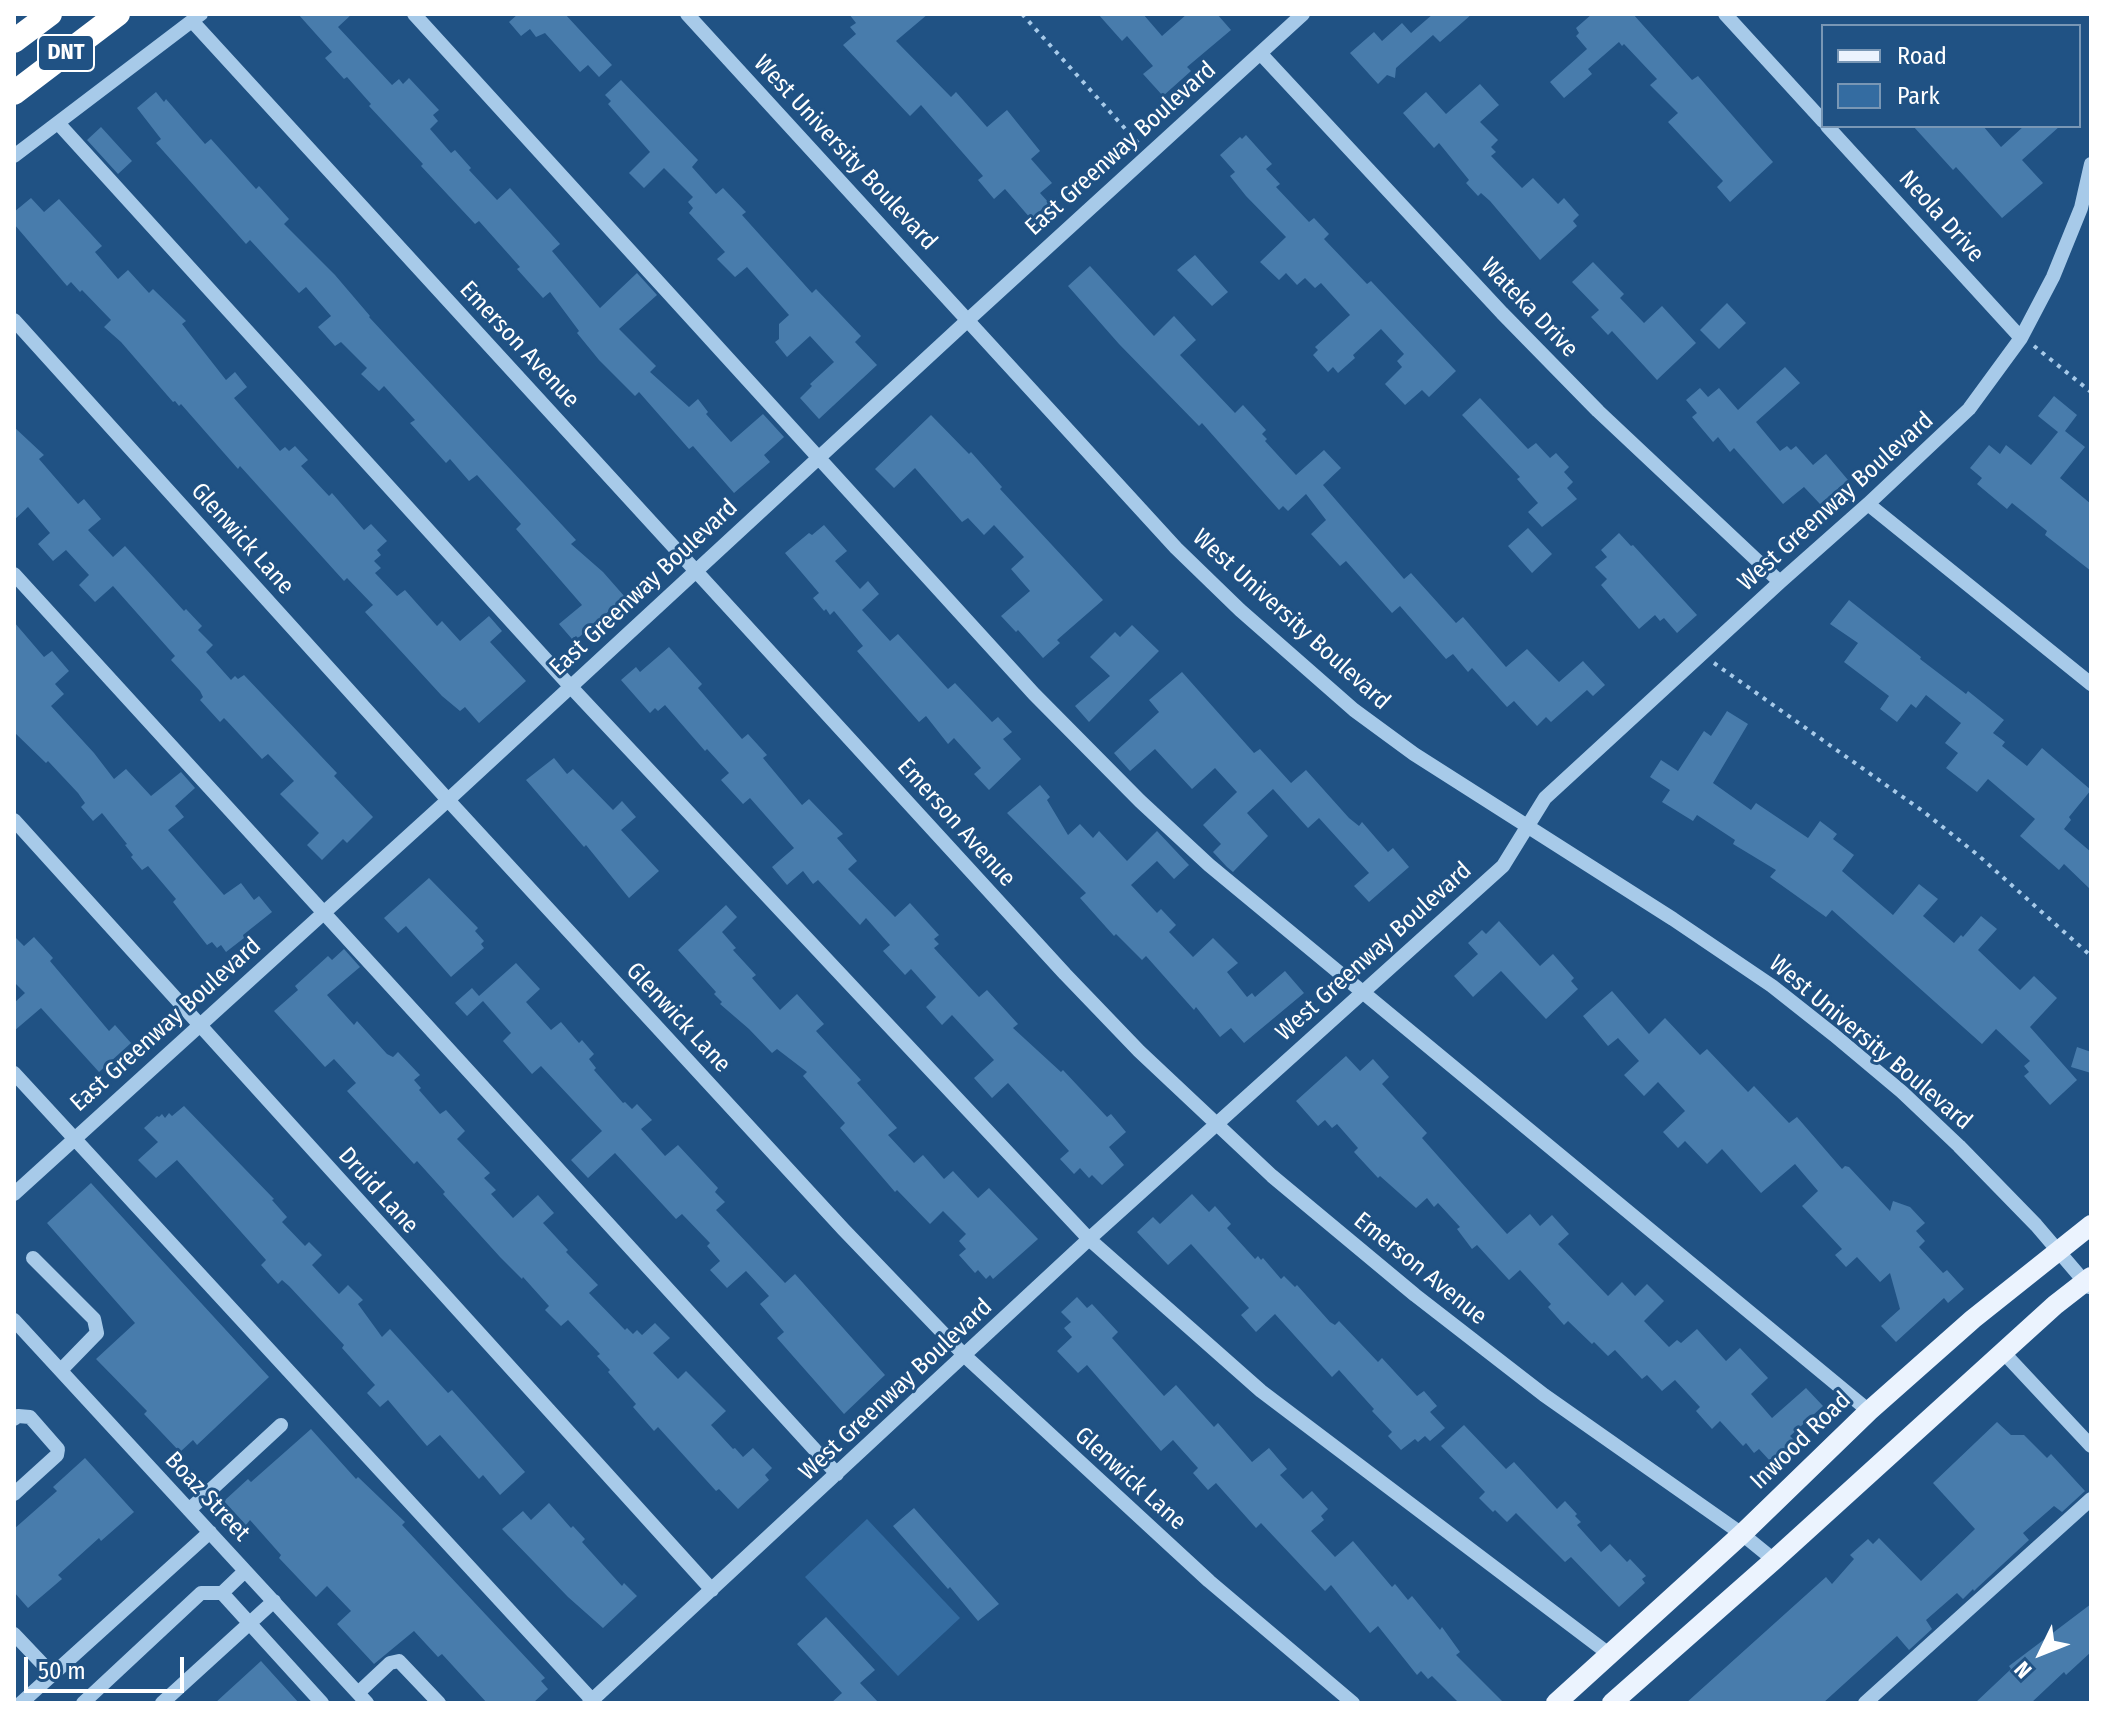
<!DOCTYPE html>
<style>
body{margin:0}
#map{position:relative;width:2105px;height:1717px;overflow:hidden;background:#205284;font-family:"Fira Sans Condensed",sans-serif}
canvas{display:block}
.frame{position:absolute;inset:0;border:16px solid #fff;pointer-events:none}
.legend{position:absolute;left:1821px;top:24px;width:260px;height:104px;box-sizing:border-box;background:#205284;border:2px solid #7997b5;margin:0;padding:10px 14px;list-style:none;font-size:24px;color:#fff}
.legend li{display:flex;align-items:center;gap:16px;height:40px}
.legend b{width:40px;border:2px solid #7997b5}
.north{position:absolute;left:2001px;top:1613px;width:80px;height:80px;-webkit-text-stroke:6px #205284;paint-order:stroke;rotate:227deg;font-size:22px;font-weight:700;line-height:32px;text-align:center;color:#fff}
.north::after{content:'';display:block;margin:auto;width:28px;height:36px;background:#fff;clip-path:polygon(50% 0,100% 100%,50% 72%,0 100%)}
.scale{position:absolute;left:24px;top:1657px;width:160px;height:36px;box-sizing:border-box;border:4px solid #fff;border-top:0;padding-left:10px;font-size:24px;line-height:28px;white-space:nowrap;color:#fff;-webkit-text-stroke:6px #205284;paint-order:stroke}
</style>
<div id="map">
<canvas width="2105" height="1717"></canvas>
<div class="frame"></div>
<ul class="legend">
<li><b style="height:10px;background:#ebf3fe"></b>Road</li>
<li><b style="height:22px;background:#346ca1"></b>Park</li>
</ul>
<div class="north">N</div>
<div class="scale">50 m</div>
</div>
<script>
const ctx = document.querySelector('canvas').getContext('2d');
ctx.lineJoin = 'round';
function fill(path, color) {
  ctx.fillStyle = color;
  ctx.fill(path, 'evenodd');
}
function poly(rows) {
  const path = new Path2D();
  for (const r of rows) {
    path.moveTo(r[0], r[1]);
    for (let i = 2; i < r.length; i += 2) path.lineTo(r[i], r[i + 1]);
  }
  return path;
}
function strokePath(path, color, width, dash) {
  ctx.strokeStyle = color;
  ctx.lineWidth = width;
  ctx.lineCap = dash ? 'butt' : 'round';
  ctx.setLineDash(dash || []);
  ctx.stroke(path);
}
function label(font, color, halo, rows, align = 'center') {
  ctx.font = font + ' "Fira Sans Condensed",sans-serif';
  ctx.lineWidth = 6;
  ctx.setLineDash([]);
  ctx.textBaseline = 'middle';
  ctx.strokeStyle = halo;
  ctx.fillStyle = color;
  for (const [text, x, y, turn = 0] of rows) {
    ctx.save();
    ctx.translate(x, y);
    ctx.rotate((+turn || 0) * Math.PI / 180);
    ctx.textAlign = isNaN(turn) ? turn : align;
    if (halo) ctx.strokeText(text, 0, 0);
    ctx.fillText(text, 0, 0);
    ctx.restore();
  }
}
fill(poly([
 [867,1519,960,1618,898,1676,805,1577]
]), '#346ca1');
fill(poly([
 [298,14,352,14,338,27,392,85,399,79,403,84,409,78,439,110,433,115,438,121,430,129,451,153,455,150,471,168,469,170,497,200,510,188,560,244,552,251,600,308,637,273,657,295,619,329,656,366,650,372,689,407,698,399,708,412,706,414,731,442,763,414,784,437,764,455,770,462,734,493,693,446,689,449,639,392,635,396,599,360,577,333,579,331,550,292,543,298,517,269,520,267,479,221,475,224,421,166,423,164,369,106,371,104,347,77,344,79,325,58,332,52],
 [518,14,565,14,612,65,599,77,588,65,580,72,545,33,536,37,530,29,521,36,509,22],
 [849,14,928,14,896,41,951,97,956,92,987,127,1007,110,1040,151,1031,159,1052,183,1040,193,1049,203,1031,219,1005,189,994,199,978,180,983,176,921,105,910,116,843,45,856,34,850,27,856,23],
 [1098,14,1143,14,1162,36,1187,14,1217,14,1231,30,1187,67,1191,71,1163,96,1143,74,1153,66,1127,36,1122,41],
 [1433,14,1472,14,1440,42,1433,35,1396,68,1395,78,1387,75,1378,84,1350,53,1374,32,1382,41,1402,23,1411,33],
 [1592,14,1633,14,1692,80,1698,76,1773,162,1730,202,1717,187,1723,181,1668,122,1678,113,1650,85,1657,79,1624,44,1622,46,1619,42,1588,69,1592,74,1564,98,1550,82,1587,49,1576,36,1579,33,1576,28],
 [621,80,698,160,692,167,716,194,723,188,746,212,742,215,812,293,816,289,861,336,855,342,877,365,819,419,800,398,812,386,810,384,834,362,810,336,787,357,775,342,779,339,779,324,789,315,747,267,735,277,717,259,725,252,689,213,693,208,688,202,693,197,664,168,644,188,629,173,650,152,608,104,611,101,605,95],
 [1480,84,1499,105,1480,122,1498,140,1491,147,1496,152,1491,156,1522,188,1533,178,1558,204,1564,198,1579,215,1573,221,1577,226,1540,260,1490,201,1481,193,1478,196,1466,183,1469,180,1439,143,1434,148,1403,113,1426,92,1446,114],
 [156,92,164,102,166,99,205,144,211,139,256,189,259,186,289,219,284,224,335,275,370,316,369,317,576,540,571,544,603,572,625,597,578,638,576,636,572,639,559,624,582,605,516,529,521,524,477,475,469,481,450,459,446,463,410,423,415,420,384,386,379,391,361,374,367,368,341,342,335,346,318,327,331,316,306,287,299,293,250,240,246,244,156,143,161,139,137,108],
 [1913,126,1983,126,2001,147,2024,126,2060,126,2022,160,2043,183,2002,218,1956,167,1953,170],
 [101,127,132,161,118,174,87,140],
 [1246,135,1272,164,1266,169,1280,184,1276,187,1309,222,1314,218,1329,234,1324,239,1367,284,1371,281,1456,371,1429,397,1422,390,1405,405,1385,384,1402,367,1397,361,1404,354,1381,329,1353,355,1355,358,1338,373,1333,367,1328,372,1313,355,1318,350,1315,347,1350,315,1321,283,1315,288,1305,278,1297,285,1286,273,1279,280,1260,262,1286,237,1246,196,1230,176,1235,172,1220,155,1240,137,1242,139],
 [31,198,44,212,59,199,102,246,95,252,118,279,128,270,149,293,153,289,186,321,182,324,226,380,235,372,247,387,234,398,280,451,285,447,289,451,295,446,308,460,301,466,329,496,332,493,364,530,371,524,387,541,377,550,381,555,374,561,381,568,375,573,397,596,405,590,437,626,442,621,460,641,489,616,502,631,490,642,526,681,479,723,465,707,460,711,442,696,365,612,373,605,347,578,344,581,240,466,238,469,181,404,179,406,175,401,173,402,121,342,104,327,111,320,82,290,80,292,71,282,67,286,14,224,14,212],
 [1195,255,1228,292,1212,306,1177,270],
 [1593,262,1624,294,1620,298,1644,323,1662,306,1696,343,1657,380,1612,331,1608,335,1591,317,1599,310,1572,282],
 [1090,266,1154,336,1174,316,1196,340,1180,355,1235,413,1243,405,1266,430,1262,434,1267,439,1265,441,1296,475,1324,450,1341,468,1323,485,1404,579,1411,573,1456,623,1463,617,1506,667,1527,649,1559,682,1583,661,1605,685,1593,696,1587,690,1551,722,1546,717,1537,726,1514,701,1507,707,1472,668,1468,672,1453,654,1446,659,1400,606,1392,613,1346,561,1340,566,1311,534,1326,520,1306,494,1288,511,1283,506,1279,510,1202,423,1199,426,1119,344,1068,286],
 [1727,303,1746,323,1719,349,1700,330],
 [1785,367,1800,383,1756,422,1780,451,1787,446,1791,450,1796,446,1813,465,1826,454,1848,480,1820,504,1804,487,1783,504,1734,448,1730,452,1718,437,1713,442,1692,417,1697,413,1686,400,1700,388,1708,397,1719,388,1738,410],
 [2054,396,2077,415,2065,431,2085,447,2060,478,2091,504,2091,571,2045,535,2047,531,2012,503,2007,509,1977,484,1982,478,1970,468,1989,445,2000,454,2006,445,2031,465,2058,432,2038,416],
 [1480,398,1528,449,1536,443,1550,458,1556,453,1569,467,1564,472,1573,482,1567,488,1577,499,1542,527,1528,512,1538,503,1517,479,1520,477,1462,415],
 [931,415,969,454,971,452,1002,487,1000,489,1103,600,1057,640,1060,643,1043,658,1018,630,1016,632,1001,616,1030,591,1011,569,1024,557,994,525,984,535,968,518,962,522,915,468,894,488,875,469],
 [14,427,44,455,39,459,78,504,84,499,101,519,88,530,113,557,125,546,184,611,186,609,202,626,198,630,213,645,206,652,231,680,235,676,238,679,244,675,337,773,334,776,373,817,347,843,343,839,322,860,307,845,319,833,280,794,294,781,268,754,262,759,227,721,224,718,220,722,200,700,203,697,200,691,171,660,175,656,113,586,95,602,79,585,89,575,66,550,53,561,38,544,50,533,28,507,14,520],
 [824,525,847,551,835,561,860,589,868,581,879,594,862,610,890,641,898,634,948,689,955,683,992,722,998,717,1012,732,1003,739,1021,759,989,790,974,774,981,768,954,738,948,744,926,716,919,722,857,651,863,646,834,611,830,615,826,609,824,611,813,598,819,593,785,553,809,533,812,535],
 [1528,528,1552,554,1532,573,1508,546],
 [1619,533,1631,546,1633,545,1697,615,1677,633,1664,618,1660,621,1655,615,1639,629,1601,585,1607,579,1595,567,1607,557,1601,550],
 [1849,600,1921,657,1920,659,1966,694,1968,691,2004,720,1993,733,2005,742,2002,746,2027,766,2042,748,2091,790,2069,817,2071,820,2064,829,2091,852,2091,890,2064,864,2059,870,2020,836,2035,819,1988,779,1977,792,1946,768,1958,753,1945,743,1961,723,1926,695,1916,708,1911,704,1897,722,1880,709,1889,696,1844,662,1858,643,1830,624],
 [14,622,44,657,52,651,69,671,55,684,64,694,51,706,94,753,114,779,126,769,151,796,181,772,195,788,175,806,184,817,168,830,224,895,241,883,254,900,259,896,272,912,243,935,244,938,226,952,221,945,217,948,212,942,207,945,173,902,176,899,148,866,142,870,131,857,133,855,125,845,127,844,102,813,93,821,81,807,85,803,78,793,48,761,46,763,14,732],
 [1132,625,1159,651,1089,722,1075,706,1110,676,1090,657,1115,632,1120,637],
 [669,647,702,684,698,688,742,739,748,734,767,755,763,758,802,805,809,799,843,834,837,838,857,861,848,869,895,917,910,903,939,935,934,939,939,944,934,948,979,997,987,990,1018,1024,1013,1028,1061,1072,1063,1070,1107,1117,1111,1114,1126,1132,1109,1147,1124,1165,1102,1185,1092,1175,1089,1178,1080,1168,1074,1174,1060,1159,1069,1151,1008,1083,992,1098,974,1078,994,1060,952,1015,942,1025,926,1007,936,997,911,969,905,975,883,951,890,945,866,918,860,925,818,880,813,884,803,871,787,885,772,867,794,848,750,798,743,804,721,780,729,773,707,749,705,751,665,705,658,711,655,708,650,713,621,680,636,667,640,672],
 [1182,672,1254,753,1260,749,1291,783,1306,770,1349,818,1359,826,1362,822,1388,852,1393,848,1409,867,1369,902,1354,886,1369,873,1319,818,1308,828,1273,789,1247,813,1268,836,1233,872,1227,867,1213,852,1221,844,1203,825,1237,792,1215,768,1192,789,1155,749,1130,771,1114,753,1159,712,1149,700],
 [1727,711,1748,724,1713,783,1751,810,1756,803,1808,838,1820,821,1837,834,1833,839,1854,855,1842,871,1893,915,1919,884,1938,899,1923,916,1954,943,1961,935,1963,937,1981,916,1997,929,1978,950,2020,990,2034,976,2057,998,2030,1027,2077,1080,2050,1105,2024,1076,2029,1072,2024,1066,2030,1061,1996,1029,1982,1044,1832,910,1826,917,1770,877,1776,870,1733,844,1735,840,1697,815,1693,821,1662,802,1670,790,1650,777,1661,760,1678,771,1704,731,1711,736],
 [554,758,567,774,573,769,613,810,622,801,636,817,621,830,659,871,629,898,586,845,584,847,526,780],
 [1040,785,1050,797,1047,800,1068,835,1080,824,1093,838,1099,831,1127,861,1157,831,1189,865,1174,879,1157,861,1131,885,1157,913,1161,909,1176,925,1169,932,1193,957,1213,938,1238,963,1227,972,1247,997,1252,993,1255,997,1285,971,1304,993,1244,1043,1231,1028,1220,1037,1196,1007,1194,1010,1146,956,1142,960,1116,934,1114,936,1080,898,1086,893,1007,813],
 [429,878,478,928,475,931,484,941,481,944,484,948,451,977,406,926,398,933,384,918],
 [726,905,737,917,722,932,736,948,733,950,756,975,752,978,780,1010,797,994,824,1024,816,1031,861,1080,857,1083,897,1128,888,1135,914,1163,923,1155,944,1179,953,1171,978,1198,989,1188,1038,1239,993,1279,990,1275,986,1279,978,1270,975,1273,959,1255,966,1249,959,1241,966,1234,943,1211,930,1224,897,1190,895,1192,840,1128,845,1123,803,1076,807,1072,777,1049,772,1053,749,1029,720,1004,722,1002,714,994,716,992,678,950],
 [1499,921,1540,966,1553,954,1574,978,1571,981,1578,989,1546,1019,1501,971,1473,997,1454,976,1478,954,1468,943,1482,930,1486,934],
 [14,936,24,946,34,937,53,958,50,961,109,1031,115,1025,131,1043,99,1072,41,1008,14,1031,14,1003,25,993,14,982],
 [344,949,360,967,327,995,354,1025,357,1021,387,1054,393,1057,398,1052,420,1075,414,1080,421,1088,419,1090,440,1114,446,1110,465,1131,457,1139,490,1173,484,1178,496,1190,491,1194,513,1218,538,1195,554,1213,543,1223,568,1250,566,1252,598,1285,589,1293,625,1330,627,1328,633,1334,637,1330,642,1335,655,1323,670,1338,653,1353,678,1379,686,1371,726,1411,711,1425,733,1449,735,1448,743,1457,753,1448,772,1468,765,1475,769,1480,738,1509,719,1489,716,1491,658,1427,654,1431,633,1407,636,1404,608,1372,610,1370,597,1356,600,1354,568,1320,561,1326,545,1310,549,1306,523,1277,522,1279,500,1257,443,1194,445,1192,417,1161,414,1164,347,1091,356,1083,334,1059,325,1067,274,1011,298,990,295,986,328,956,332,960],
 [516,963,540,989,526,1002,551,1030,561,1022,579,1043,582,1040,594,1054,589,1059,596,1068,594,1070,623,1103,625,1102,632,1109,637,1104,652,1120,641,1129,665,1156,678,1145,718,1188,715,1192,725,1202,716,1210,785,1283,795,1274,885,1375,844,1414,777,1338,784,1332,760,1304,769,1296,746,1271,727,1288,710,1270,720,1261,707,1246,710,1243,682,1214,676,1219,615,1153,588,1178,571,1160,602,1131,541,1066,532,1074,503,1041,511,1033,483,1001,467,1016,455,1003,472,988,479,996],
 [1612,991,1649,1034,1665,1018,1700,1055,1707,1049,1748,1092,1754,1086,1789,1123,1797,1117,1842,1169,1845,1166,1849,1167,1890,1211,1893,1201,1910,1207,1925,1223,1916,1231,1925,1241,1919,1247,1943,1273,1947,1270,1964,1289,1948,1303,1944,1298,1896,1342,1881,1326,1900,1309,1890,1273,1880,1282,1857,1257,1846,1267,1835,1255,1842,1249,1802,1206,1818,1191,1795,1164,1761,1193,1722,1149,1707,1164,1685,1141,1678,1148,1663,1132,1685,1111,1658,1082,1644,1096,1624,1075,1639,1061,1618,1038,1608,1046,1583,1016],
 [2077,1047,2091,1052,2091,1073,2071,1067],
 [1346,1056,1360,1071,1373,1059,1389,1077,1382,1084,1427,1133,1422,1138,1507,1234,1530,1214,1540,1226,1552,1215,1569,1234,1558,1244,1608,1296,1622,1282,1635,1296,1647,1284,1664,1301,1644,1321,1669,1347,1677,1340,1681,1343,1697,1329,1726,1361,1740,1348,1768,1378,1751,1394,1772,1418,1806,1388,1823,1406,1790,1436,1795,1441,1771,1462,1759,1449,1754,1453,1746,1443,1743,1446,1720,1421,1712,1429,1696,1411,1700,1407,1675,1380,1662,1391,1647,1375,1642,1379,1615,1350,1608,1356,1594,1342,1592,1344,1568,1321,1564,1325,1548,1307,1551,1304,1520,1270,1509,1280,1477,1245,1472,1249,1457,1229,1460,1227,1438,1203,1434,1207,1427,1198,1416,1208,1380,1176,1378,1178,1354,1152,1358,1148,1337,1124,1332,1128,1325,1120,1318,1126,1296,1101],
 [184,1106,274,1199,272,1200,287,1217,282,1222,305,1246,309,1242,322,1255,312,1265,339,1294,348,1285,363,1300,358,1304,382,1337,390,1329,448,1393,452,1390,525,1472,500,1495,483,1475,479,1479,440,1435,427,1446,388,1400,380,1407,367,1393,375,1385,342,1348,344,1345,289,1286,282,1280,278,1284,261,1265,266,1260,177,1160,156,1178,138,1160,158,1142,144,1128,157,1116,159,1117,162,1114,165,1118,169,1113,172,1116],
 [91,1183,269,1377,197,1445,193,1440,180,1452,144,1414,147,1411,96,1359,135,1323,47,1223],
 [1192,1194,1209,1212,1215,1206,1231,1224,1227,1228,1255,1259,1258,1256,1261,1260,1263,1258,1281,1279,1284,1276,1295,1287,1297,1285,1330,1322,1335,1325,1339,1321,1378,1362,1382,1358,1417,1396,1424,1391,1437,1406,1430,1412,1445,1428,1430,1441,1425,1436,1418,1442,1415,1439,1401,1450,1388,1436,1392,1432,1372,1411,1374,1409,1339,1370,1332,1377,1275,1314,1256,1332,1241,1315,1249,1308,1191,1244,1168,1265,1137,1232,1153,1217,1160,1224],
 [1077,1297,1087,1308,1092,1304,1118,1332,1112,1338,1164,1396,1176,1385,1214,1427,1218,1423,1252,1462,1269,1448,1287,1469,1280,1475,1303,1499,1312,1491,1328,1509,1321,1516,1324,1520,1311,1531,1335,1557,1353,1541,1392,1587,1395,1584,1408,1600,1412,1596,1440,1630,1442,1627,1460,1652,1456,1655,1504,1703,1459,1703,1432,1676,1428,1679,1421,1671,1417,1675,1378,1626,1370,1633,1331,1585,1325,1591,1261,1523,1256,1528,1216,1483,1208,1490,1193,1473,1198,1468,1173,1440,1161,1451,1087,1365,1078,1373,1057,1351,1072,1337,1064,1328,1071,1322,1061,1312],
 [1997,1422,2011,1435,2024,1435,2047,1458,2051,1454,2085,1491,2062,1512,2054,1506,2023,1533,2029,1540,1977,1588,1974,1591,1973,1589,1963,1599,1957,1593,1926,1620,1932,1629,1909,1650,1897,1636,1823,1703,1686,1703,1826,1577,1832,1584,1854,1559,1850,1555,1868,1539,1873,1544,1879,1538,1921,1581,1975,1529,1933,1483],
 [1464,1425,1506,1469,1514,1462,1557,1509,1565,1501,1577,1514,1575,1516,1581,1522,1577,1525,1601,1552,1610,1544,1627,1562,1630,1559,1646,1576,1642,1579,1645,1583,1619,1607,1571,1557,1565,1562,1516,1513,1507,1522,1495,1510,1493,1512,1479,1498,1485,1492,1441,1446],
 [311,1429,356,1479,358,1477,405,1522,402,1525,545,1678,541,1681,548,1689,533,1703,487,1703,442,1654,438,1657,414,1631,374,1664,337,1624,351,1611,327,1586,316,1597,279,1558,281,1555,250,1520,246,1525,224,1501,248,1479,251,1482],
 [85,1458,134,1512,101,1541,99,1538,58,1575,62,1579,28,1608,14,1592,14,1529,57,1491,53,1487],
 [549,1503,571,1528,573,1526,585,1539,582,1542,622,1586,624,1583,637,1596,603,1628,568,1597,502,1529,523,1511,531,1520],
 [914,1508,999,1604,978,1621,950,1587,948,1589,893,1526],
 [2091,1604,2091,1652,2066,1675,2064,1672,2031,1703,1975,1703,2011,1669,2009,1666],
 [826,1617,875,1670,860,1683,879,1703,831,1703,842,1693,797,1644],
 [261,1661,299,1703,215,1703]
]), '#487cac');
strokePath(poly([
 [1022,14,1138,143],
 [2034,346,2091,392],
 [1714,663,1924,812,1979,856,2091,956]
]), '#a7cae9', 4, [4, 6]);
strokePath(poly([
 [414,14,1034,694,1140,801,1209,865,1869,1411],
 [687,14,1176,548,1240,610,1354,710,1414,754,1673,919,1772,986,1834,1035,1902,1092,1959,1146,2036,1225,2089,1287],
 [1725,14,1823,121],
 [192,21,1065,974,1139,1051,1272,1176,1415,1295,1544,1395,1742,1534,1774,1560],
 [1260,53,1502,313,1598,411,1780,582],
 [58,123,570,686,1089,1239,1261,1391,1609,1654],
 [1827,126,2021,338],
 [14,156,201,14],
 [14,320,448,800,844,1230,965,1356,1209,1581,1353,1703],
 [1868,504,2091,684],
 [14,574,837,1474],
 [14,820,712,1590],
 [14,1073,592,1700],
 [14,1194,448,800,969,319,1303,14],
 [33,1258,94,1319,97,1333,61,1370],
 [14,1320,367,1703],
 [2003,1352,2091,1446],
 [14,1419,18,1416,30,1417,58,1449,57,1455,14,1494],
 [189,1510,281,1425],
 [222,1593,322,1703],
 [14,1634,52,1674],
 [358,1693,390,1663,399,1661,439,1703],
 [21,1703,210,1532],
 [83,1703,201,1593,222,1593,245,1571],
 [162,1703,274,1601],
 [589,1703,1089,1239,1503,866,1545,798,1780,582,1868,504,1969,409,2021,338,2053,277,2081,208,2091,164],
 [1865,1703,2091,1499]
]), '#a7cae9', 14);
strokePath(poly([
 [1556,1703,1742,1534,1869,1411,1973,1319,2091,1225],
 [1612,1703,1774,1560,2055,1305,2091,1277]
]), '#ebf3fe', 20);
strokePath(poly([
 [14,41,50,14],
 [14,93,118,14]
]), '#fff', 24);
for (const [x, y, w] of [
 [66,53,56]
]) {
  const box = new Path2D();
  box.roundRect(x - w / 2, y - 18, w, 36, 6);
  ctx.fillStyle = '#205284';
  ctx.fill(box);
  strokePath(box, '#fff', 2);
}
label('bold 22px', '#fff', null, [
 ["DNT",66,53]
]);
label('24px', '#fff', '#205284', [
 ["East Greenway Boulevard",1121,149,-42],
 ["West University Boulevard",845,153,47],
 ["Neola Drive",1941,217,48],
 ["Wateka Drive",1529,308,46],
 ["Emerson Avenue",519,345,47],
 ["West Greenway Boulevard",1836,502,-42],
 ["Glenwick Lane",242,539,48],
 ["East Greenway Boulevard",644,588,-43],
 ["West University Boulevard",1291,620,42],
 ["Emerson Avenue",956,823,48],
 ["West Greenway Boulevard",1374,952,-42],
 ["Glenwick Lane",678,1018,47],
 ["East Greenway Boulevard",166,1025,-42],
 ["West University Boulevard",1870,1043,40],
 ["Druid Lane",378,1191,48],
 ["Emerson Avenue",1420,1269,39],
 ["West Greenway Boulevard",896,1390,-43],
 ["Inwood Road",1801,1441,-44],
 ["Glenwick Lane",1130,1479,42],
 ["Boaz Street",207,1497,47]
]);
</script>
